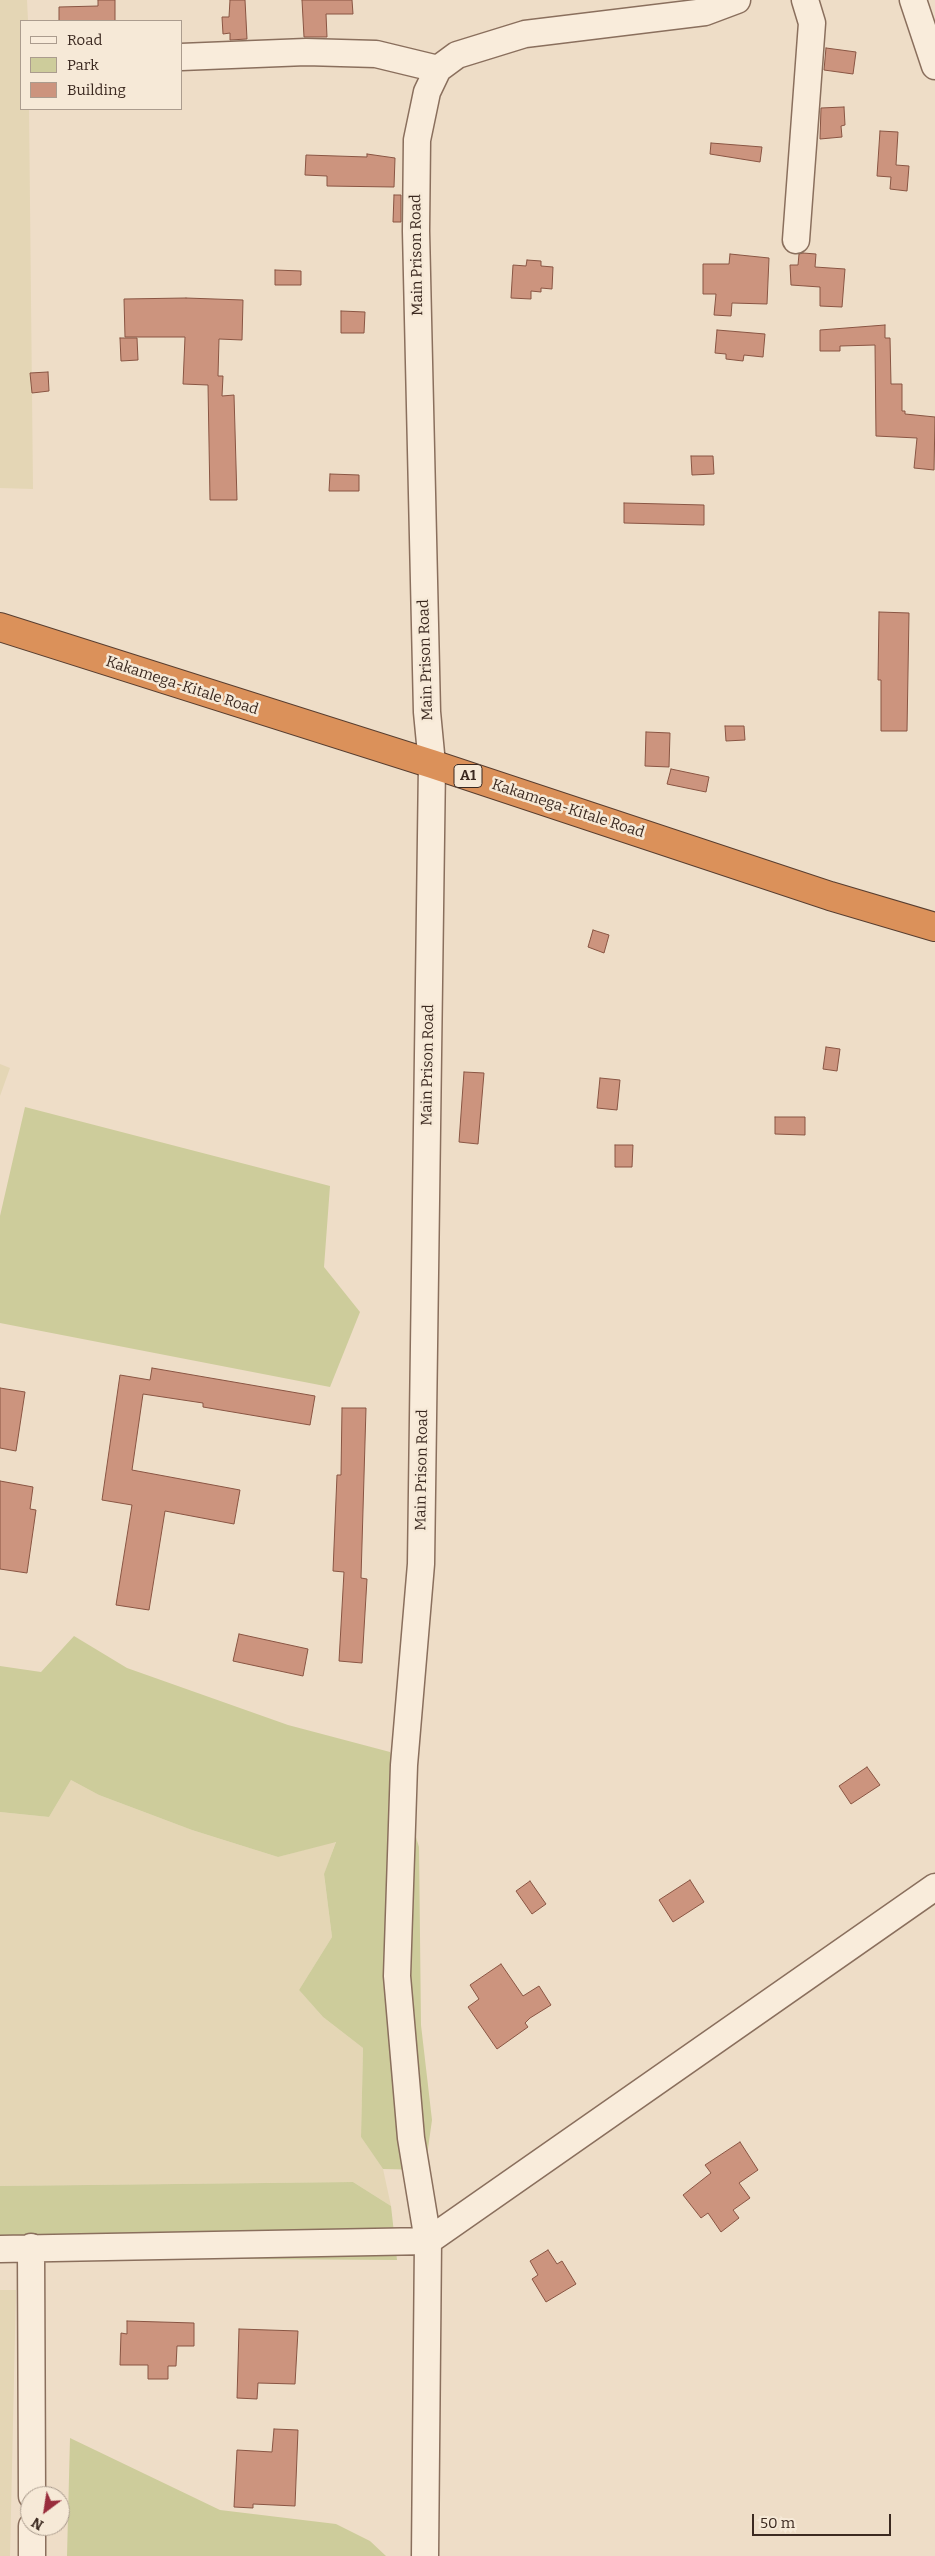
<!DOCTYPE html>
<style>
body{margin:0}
#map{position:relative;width:935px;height:2556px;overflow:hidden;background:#eeddc7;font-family:Bitter,serif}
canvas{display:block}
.legend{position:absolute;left:20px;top:20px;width:162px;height:90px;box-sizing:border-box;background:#f6e9d7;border:1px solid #ab9c8e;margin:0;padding:6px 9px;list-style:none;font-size:15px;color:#3b2920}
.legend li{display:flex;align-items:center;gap:10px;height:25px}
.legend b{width:25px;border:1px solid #ab9c8e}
.north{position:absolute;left:20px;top:2486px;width:50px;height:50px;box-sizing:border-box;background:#f6e9d7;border:1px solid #ab9c8e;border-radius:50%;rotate:211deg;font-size:14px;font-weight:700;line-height:20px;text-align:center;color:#3b2920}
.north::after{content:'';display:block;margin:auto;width:18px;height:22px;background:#992d3c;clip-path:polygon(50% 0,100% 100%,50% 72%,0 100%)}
.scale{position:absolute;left:752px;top:2514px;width:139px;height:22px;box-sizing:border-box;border:2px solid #3b2920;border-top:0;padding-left:6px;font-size:15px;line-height:18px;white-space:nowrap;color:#3b2920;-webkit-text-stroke:4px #f6e9d7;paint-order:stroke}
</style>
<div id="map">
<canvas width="935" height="2556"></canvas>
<ul class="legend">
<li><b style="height:6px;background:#f9ecdb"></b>Road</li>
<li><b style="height:14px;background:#cdcc9b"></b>Park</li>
<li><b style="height:14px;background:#cc947e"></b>Building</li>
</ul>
<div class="north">N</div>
<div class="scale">50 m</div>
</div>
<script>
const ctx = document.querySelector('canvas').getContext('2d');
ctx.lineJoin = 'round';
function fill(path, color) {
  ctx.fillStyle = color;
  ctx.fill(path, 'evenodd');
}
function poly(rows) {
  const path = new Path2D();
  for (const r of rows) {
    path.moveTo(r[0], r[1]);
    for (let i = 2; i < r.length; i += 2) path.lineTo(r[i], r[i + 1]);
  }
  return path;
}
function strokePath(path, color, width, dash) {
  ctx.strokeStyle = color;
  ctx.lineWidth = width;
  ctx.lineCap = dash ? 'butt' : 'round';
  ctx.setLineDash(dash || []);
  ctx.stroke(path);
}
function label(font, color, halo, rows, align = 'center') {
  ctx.font = font + ' Bitter,serif';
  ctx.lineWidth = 5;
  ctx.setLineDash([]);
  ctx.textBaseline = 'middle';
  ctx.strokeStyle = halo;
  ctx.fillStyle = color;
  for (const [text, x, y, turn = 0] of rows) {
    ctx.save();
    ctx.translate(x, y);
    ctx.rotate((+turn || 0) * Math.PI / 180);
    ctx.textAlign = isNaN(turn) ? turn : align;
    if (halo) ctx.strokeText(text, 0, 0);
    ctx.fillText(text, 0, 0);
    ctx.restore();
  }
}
fill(poly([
 [0,0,27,0,28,21,21,21,21,109,29,109,33,489,0,488],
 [0,1064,10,1068,0,1096],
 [71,1780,99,1795,192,1830,278,1857,336,1841,324,1875,332,1937,299,1990,323,2017,363,2048,361,2137,383,2169,391,2206,353,2182,0,2186,0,1812,49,1817],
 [0,2290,16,2290,10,2556,0,2556]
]), '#e4d6b5');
fill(poly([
 [25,1107,330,1186,324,1267,360,1312,330,1387,0,1323,0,1216],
 [74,1636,127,1668,288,1725,390,1752,419,1847,421,2025,432,2120,425,2170,383,2169,361,2137,363,2048,323,2017,299,1990,332,1937,324,1874,336,1842,278,1857,192,1830,99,1795,71,1780,49,1817,0,1812,0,1666,41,1672],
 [353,2182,391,2206,397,2260,91,2258,0,2262,0,2186],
 [70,2438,220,2510,336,2524,370,2541,386,2556,67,2556]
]), '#cdcc9b');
const building = poly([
 [98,0,115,0,115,21,59,21,59,7,98,6,98,0],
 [230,0,245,0,247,39,230,40,230,33,223,34,222,17,229,17,230,0],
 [302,0,352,0,353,14,326,14,327,37,304,37,302,0],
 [826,48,856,52,853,74,824,70,826,48],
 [844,107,845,125,841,126,842,137,820,139,821,108,844,107],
 [880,131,898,132,896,165,909,166,907,191,890,189,891,177,877,176,880,131],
 [711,143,762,147,760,162,710,154,711,143],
 [367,154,395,158,394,187,327,186,327,176,305,175,306,155,367,157,367,154],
 [394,195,401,195,401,222,393,222,394,195],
 [803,253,816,254,815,267,845,269,842,307,820,306,820,287,791,285,790,265,798,265,799,254,803,253],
 [730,254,769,258,767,304,732,303,731,316,714,315,716,294,703,294,703,264,729,264,730,254],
 [527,260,541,261,541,266,553,267,552,289,541,288,541,292,531,291,531,299,511,298,513,265,526,266,527,260],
 [275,270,301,271,301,285,275,285,275,270],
 [186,298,243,300,242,340,219,339,218,376,223,376,222,396,234,395,237,500,210,500,208,385,183,384,185,337,125,337,124,299,186,298],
 [341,311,365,312,364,333,341,333,341,311],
 [885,325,885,338,890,338,891,384,902,384,902,411,905,411,905,414,935,417,934,470,914,468,917,438,876,436,875,345,840,346,840,351,820,351,820,330,885,325],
 [717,330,765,334,763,357,744,355,743,361,726,359,726,354,715,353,717,330],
 [120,338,137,338,138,360,121,361,120,338],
 [48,372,49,391,32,393,30,373,48,372],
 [691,456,713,456,714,474,692,475,691,456],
 [330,474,359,475,359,491,329,491,330,474],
 [624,503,704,505,704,525,624,523,624,503],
 [879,612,909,613,907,731,881,731,881,680,878,680,879,612],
 [725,726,744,726,745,740,726,741,725,726],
 [646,732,670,733,669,767,645,766,646,732],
 [671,769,709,777,706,792,667,784,671,769],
 [593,930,609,935,604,953,588,947,593,930],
 [826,1047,840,1049,837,1071,823,1069,826,1047],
 [464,1072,484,1073,478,1144,459,1142,464,1072],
 [600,1078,620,1080,617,1110,597,1108,600,1078],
 [775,1117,805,1117,805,1135,775,1134,775,1117],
 [615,1145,633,1145,632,1167,615,1167,615,1145],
 [152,1368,315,1396,310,1425,203,1407,203,1403,143,1394,132,1470,240,1490,234,1524,165,1511,149,1610,116,1605,132,1505,102,1500,120,1375,150,1380,152,1368],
 [0,1388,25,1392,16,1451,0,1448,0,1388],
 [342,1408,366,1408,361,1578,367,1579,362,1663,339,1661,344,1572,333,1571,337,1475,341,1475,342,1408],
 [0,1481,33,1487,30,1509,36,1510,27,1573,0,1569,0,1481],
 [239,1634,308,1649,303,1676,233,1661,239,1634],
 [867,1767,880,1785,851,1804,839,1786,867,1767],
 [690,1880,704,1902,673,1922,659,1900,690,1880],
 [530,1881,546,1904,532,1914,516,1891,530,1881],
 [501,1964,523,1996,539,1986,551,2005,530,2018,525,2023,528,2027,497,2049,468,2007,479,1999,470,1985,501,1964],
 [740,2142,758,2170,739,2183,750,2198,733,2210,739,2218,721,2232,708,2213,701,2218,683,2195,711,2173,705,2165,740,2142],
 [548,2250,557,2264,562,2261,576,2284,546,2302,532,2279,538,2275,530,2261,548,2250],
 [127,2321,194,2323,194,2346,177,2346,176,2366,168,2366,168,2379,148,2379,148,2365,120,2365,121,2333,127,2334,127,2321],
 [239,2329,298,2331,295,2384,258,2383,257,2399,237,2398,239,2329],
 [274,2429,298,2430,295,2506,253,2504,253,2508,234,2507,237,2450,272,2452,274,2429]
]);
fill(building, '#cc947e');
strokePath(building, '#895543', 1);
const minor = poly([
 [913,0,935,66],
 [181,57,306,52,376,54,438,69],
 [796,240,812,23,805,0],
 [31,2247,32,2496],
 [0,2249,428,2241,935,1887],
 [32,2526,32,2556],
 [425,2556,428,2241,411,2138,397,1976,404,1765,421,1564,432,764,427,712,416,231,417,140,427,92,438,69,457,55,525,34,705,12,737,0]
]);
const highway = poly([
 [0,627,432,764,830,896,935,927]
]);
strokePath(minor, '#8a6f5d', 29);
strokePath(highway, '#583e30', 30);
strokePath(minor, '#f9ecdb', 26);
strokePath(highway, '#db915a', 28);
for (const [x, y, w] of [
 [468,776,28]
]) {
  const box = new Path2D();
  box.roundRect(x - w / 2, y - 11.5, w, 23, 4);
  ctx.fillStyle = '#f6e9d7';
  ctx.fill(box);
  strokePath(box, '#3b2920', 1);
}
label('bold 14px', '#3b2920', null, [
 ["A1",468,776]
]);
label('15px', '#3b2920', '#f6e9d7', [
 ["Main Prison Road",417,255,-91],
 ["Main Prison Road",426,660,-92],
 ["Kakamega-Kitale Road",182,686,18],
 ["Kakamega-Kitale Road",568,809,18],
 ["Main Prison Road",428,1065,-89],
 ["Main Prison Road",422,1470,-89]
]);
</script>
